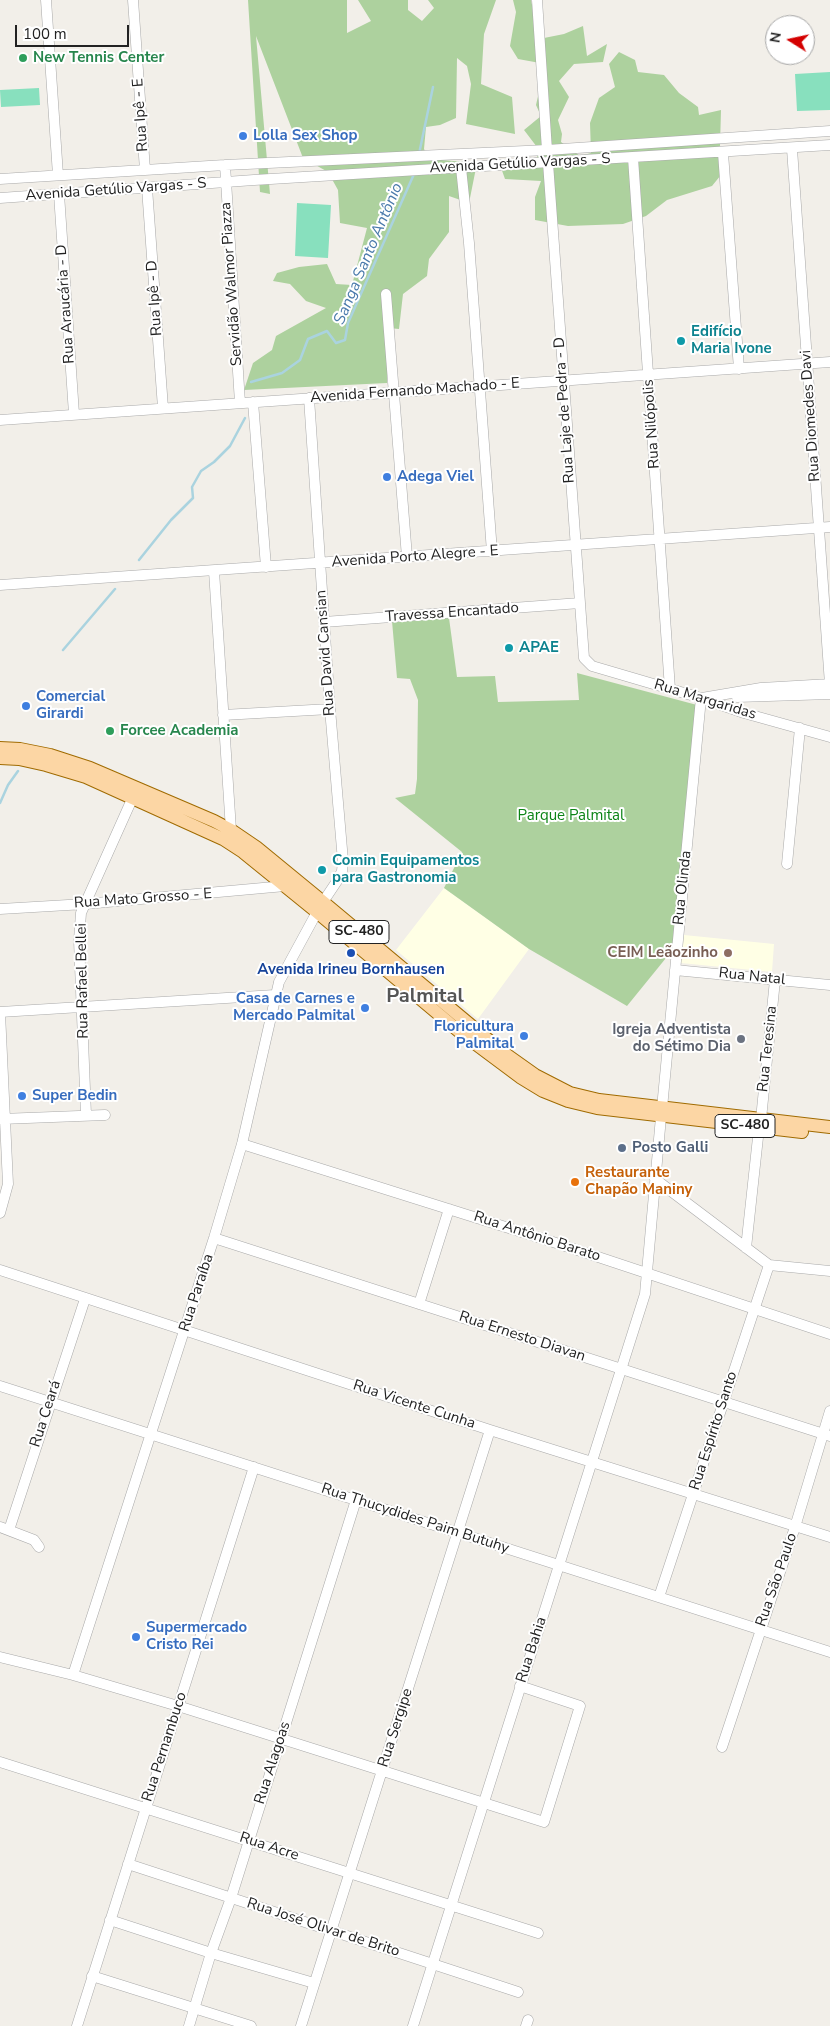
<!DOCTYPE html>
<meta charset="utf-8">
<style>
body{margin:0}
#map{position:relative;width:830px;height:2026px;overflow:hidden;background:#f2efe9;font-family:"Nunito Sans",sans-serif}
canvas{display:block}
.north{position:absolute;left:765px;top:15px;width:50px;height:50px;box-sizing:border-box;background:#fff;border:1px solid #a7a7a7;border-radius:50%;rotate:280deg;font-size:14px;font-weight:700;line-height:20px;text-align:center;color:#222}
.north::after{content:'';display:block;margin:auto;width:18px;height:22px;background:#d40000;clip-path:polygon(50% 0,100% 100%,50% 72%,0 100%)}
.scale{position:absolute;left:15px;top:25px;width:114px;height:22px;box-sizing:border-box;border:2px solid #222;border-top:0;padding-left:6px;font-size:15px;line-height:18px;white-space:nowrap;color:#222;-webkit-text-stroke:4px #fff;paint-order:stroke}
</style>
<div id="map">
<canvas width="830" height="2026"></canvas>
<div class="north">N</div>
<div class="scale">100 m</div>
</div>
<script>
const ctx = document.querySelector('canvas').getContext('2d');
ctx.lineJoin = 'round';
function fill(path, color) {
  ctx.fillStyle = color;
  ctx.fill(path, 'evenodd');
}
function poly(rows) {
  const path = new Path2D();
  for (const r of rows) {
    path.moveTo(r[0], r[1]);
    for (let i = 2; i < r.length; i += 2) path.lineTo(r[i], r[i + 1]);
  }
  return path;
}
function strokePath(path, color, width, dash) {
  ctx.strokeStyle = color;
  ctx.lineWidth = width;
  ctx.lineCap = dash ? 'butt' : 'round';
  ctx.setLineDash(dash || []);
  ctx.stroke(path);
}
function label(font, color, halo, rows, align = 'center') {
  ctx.font = font + ' "Nunito Sans",sans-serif';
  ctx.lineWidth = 4;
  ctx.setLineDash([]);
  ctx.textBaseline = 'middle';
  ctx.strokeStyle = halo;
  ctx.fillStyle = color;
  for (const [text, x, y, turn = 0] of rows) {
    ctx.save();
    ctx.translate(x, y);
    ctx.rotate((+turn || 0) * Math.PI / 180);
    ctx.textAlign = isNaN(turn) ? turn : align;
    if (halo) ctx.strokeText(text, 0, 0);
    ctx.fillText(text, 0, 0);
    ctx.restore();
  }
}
fill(poly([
 [444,888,529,949,478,1019,396,950],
 [684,935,774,944,772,972,681,963]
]), '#ffffe5');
fill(poly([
 [248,0,347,0,347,33,371,21,358,0,408,0,408,10,422,21,434,8,428,0,496,0,484,34,481,84,512,97,515,134,466,124,471,84,467,66,457,58,456,118,440,125,426,127,424,149,430,159,477,163,469,203,449,196,449,232,429,259,427,276,403,294,399,329,389,328,387,383,244,390,253,363,272,350,276,336,326,308,306,301,290,284,273,281,277,273,299,267,327,264,336,284,352,285,367,228,340,223,338,190,328,172,303,158,256,36,270,194,260,192],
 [513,0,531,0,539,39,564,34,583,26,587,56,607,44,603,62,574,64,559,81,569,97,558,120,562,134,561,142,580,156,591,153,590,123,599,98,615,87,609,64,619,52,635,60,638,72,664,75,679,93,698,107,699,115,721,110,720,146,729,165,712,186,667,200,646,216,623,224,568,226,535,220,535,197,541,181,505,179,500,165,535,161,540,151,524,130,541,116,536,105,541,83,540,63,518,59,510,46,516,12],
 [449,618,457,677,495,676,498,702,579,700,577,673,697,705,673,957,666,958,627,1006,529,949,444,888,462,852,395,798,415,794,417,779,418,700,410,679,397,678,392,621]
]), '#add19e');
fill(poly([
 [830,72,830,110,797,111,795,74],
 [39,88,40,105,1,107,0,90],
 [297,203,331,205,328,258,295,256]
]), '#88e0be');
strokePath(poly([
 [419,154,433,87],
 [251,382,282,373,300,360,308,339,327,331,336,343,345,340,348,323,414,174],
 [139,560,171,520,193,498,192,487,201,471,214,462,230,446,245,418],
 [63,650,115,589],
 [0,803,8,785,18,771]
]), '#aad3df', 2.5);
const minor = poly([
 [46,0,58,175],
 [133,0,145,170],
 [537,0,547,150],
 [792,149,830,684],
 [723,153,739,369],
 [633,158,670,689],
 [548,163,584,658,592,666,701,698,744,713,830,737],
 [225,165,240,403],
 [461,168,469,243,492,552],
 [0,179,225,165,547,150,830,131],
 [147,188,163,408],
 [59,194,74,414],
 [0,198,254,180,830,145],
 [386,294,407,557],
 [309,398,330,709,343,861,342,871,337,881,323,902],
 [253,402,266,567],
 [0,420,830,362],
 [214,571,231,830],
 [0,585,830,527],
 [324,622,580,603],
 [737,697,830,694],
 [702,698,761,688,830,684],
 [223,715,330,709],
 [787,864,800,728],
 [0,909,85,904,285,886],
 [675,970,830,985],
 [0,1012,275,995],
 [0,1013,8,1184,0,1213],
 [662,1108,701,698],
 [86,1115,79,940,81,913,133,797],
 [1,1119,105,1115],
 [761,1119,775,980],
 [242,1144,550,1241,830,1334],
 [655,1179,769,1265],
 [214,1238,830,1436],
 [746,1248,759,1128],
 [769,1265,830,1271],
 [0,1270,490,1430,830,1537],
 [419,1304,449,1209],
 [0,1386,830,1652],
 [0,1527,34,1540,39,1547],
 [9,1530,85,1299],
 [659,1597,769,1265],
 [0,1657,73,1675,178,1706,544,1822,580,1706,520,1686],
 [73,1675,214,1238,242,1144,279,982,317,912],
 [722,1747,795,1527,830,1411],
 [0,1762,538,1933],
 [128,1864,518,1992],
 [110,1920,211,1953,314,1983],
 [92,1976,251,2026],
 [77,2026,254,1467],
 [189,2026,211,1953,231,1898,356,1500],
 [301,2026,490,1430],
 [413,2026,645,1294,661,1117],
 [526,2026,528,2020]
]);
const major = poly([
 [0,748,20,749,50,755,90,768,214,821,231,830,256,847,323,902,504,1053,535,1075,570,1093,599,1100,830,1127],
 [0,758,19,759,46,765,86,777,223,839,243,852,317,912,461,1033,520,1077,543,1091,568,1101,597,1108,802,1132]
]);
strokePath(minor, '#a9a9a9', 11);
strokePath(major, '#a06b00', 14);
strokePath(minor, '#fff', 10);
strokePath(major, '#fcd6a4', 12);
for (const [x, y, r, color] of [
 [23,58,5,"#2e9e5b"],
 [243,136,5,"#3f7fe0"],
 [681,341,5,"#0f9aa8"],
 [387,477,5,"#3f7fe0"],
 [509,648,5,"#0f9aa8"],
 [26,706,5,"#3f7fe0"],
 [110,731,5,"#2e9e5b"],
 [322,870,5,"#0f9aa8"],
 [351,953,5,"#1a4fb4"],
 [728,953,5,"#8d6e63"],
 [365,1008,5,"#3f7fe0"],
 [524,1036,5,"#3f7fe0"],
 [741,1039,5,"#6b7280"],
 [22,1096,5,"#3f7fe0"],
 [622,1148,5,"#5c6f8a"],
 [575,1182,5,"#e8710a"],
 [136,1637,5,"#3f7fe0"]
]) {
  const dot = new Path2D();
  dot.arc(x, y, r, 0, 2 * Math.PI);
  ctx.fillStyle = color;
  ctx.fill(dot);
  strokePath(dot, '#fff', 2);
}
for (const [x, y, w] of [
 [359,932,60],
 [745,1126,60]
]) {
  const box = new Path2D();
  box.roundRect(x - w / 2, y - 11.5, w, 23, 4);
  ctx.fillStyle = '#fff';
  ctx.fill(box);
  strokePath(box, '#222', 1);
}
label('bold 14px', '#222', null, [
 ["SC-480",359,932],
 ["SC-480",745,1126]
]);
label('bold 15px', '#27864d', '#fff', [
 ["New Tennis Center",33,58],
 ["Forcee Academia",120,731]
], 'left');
label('15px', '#222', '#fff', [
 ["Rua Ipê - E",141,115,-94],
 ["Avenida Getúlio Vargas - S",520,164,-3],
 ["Avenida Getúlio Vargas - S",116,190,-4],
 ["Servidão Walmor Piazza",232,284,-94],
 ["Rua Ipê - D",155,298,-94],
 ["Rua Araucária - D",66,304,-94],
 ["Avenida Fernando Machado - E",415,391,-4],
 ["Rua Laje de Pedra - D",565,410,-94],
 ["Rua Diomedes Davi",811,416,-94],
 ["Rua Nilópolis",652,424,-94],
 ["Avenida Porto Alegre - E",415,557,-4],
 ["Travessa Encantado",452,613,-4],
 ["Rua David Cansian",326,653,-94],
 ["Rua Margaridas",705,700,17],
 ["Rua Olinda",683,888,-84],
 ["Rua Mato Grosso - E",143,899,-4],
 ["Rua Natal",752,977,6],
 ["Rua Rafael Bellei",83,981,-91],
 ["Rua Teresina",768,1049,-84],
 ["Rua Antônio Barato",537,1237,18],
 ["Rua Paraíba",197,1293,-72],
 ["Rua Ernesto Diavan",522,1337,18],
 ["Rua Vicente Cunha",414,1405,18],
 ["Rua Ceará",46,1414,-72],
 ["Rua Espírito Santo",714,1431,-72],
 ["Rua Thucydides Paim Butuhy",415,1519,18],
 ["Rua São Paulo",777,1580,-71],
 ["Rua Bahia",532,1650,-72],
 ["Rua Sergipe",396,1728,-72],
 ["Rua Pernambuco",165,1747,-72],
 ["Rua Alagoas",273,1763,-72],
 ["Rua Acre",269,1847,18],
 ["Rua José Olivar de Brito",323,1928,18]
]);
label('bold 15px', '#366cbe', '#fff', [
 ["Lolla Sex Shop",253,136],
 ["Adega Viel",397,477],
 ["Comercial",36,697],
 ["Girardi",36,714],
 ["Casa de Carnes e",355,999,"right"],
 ["Mercado Palmital",355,1016,"right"],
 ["Floricultura",514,1027,"right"],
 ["Palmital",514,1044,"right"],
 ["Super Bedin",32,1096],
 ["Supermercado",146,1628],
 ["Cristo Rei",146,1645]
], 'left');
label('bold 15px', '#0d838f', '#fff', [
 ["Edifício",691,332],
 ["Maria Ivone",691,349],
 ["APAE",519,648],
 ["Comin Equipamentos",332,861],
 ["para Gastronomia",332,878]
], 'left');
label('15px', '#0c8416', '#fff', [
 ["Parque Palmital",571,816]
]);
label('bold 15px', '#785e54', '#fff', [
 ["CEIM Leãozinho",718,953]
], 'right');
label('bold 15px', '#164399', '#fff', [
 ["Avenida Irineu Bornhausen",351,970]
]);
label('bold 15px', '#5b616d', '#fff', [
 ["Igreja Adventista",731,1030],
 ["do Sétimo Dia",731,1047]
], 'right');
label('bold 15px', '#4e5e75', '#fff', [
 ["Posto Galli",632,1148]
], 'left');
label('bold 15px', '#c56008', '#fff', [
 ["Restaurante",585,1173],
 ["Chapão Maniny",585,1190]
], 'left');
label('italic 16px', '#4a7aab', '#fff', [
 ["Sanga Santo Antônio",369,254,-67]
]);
label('bold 20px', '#555', '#fff', [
 ["Palmital",425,997]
]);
</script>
